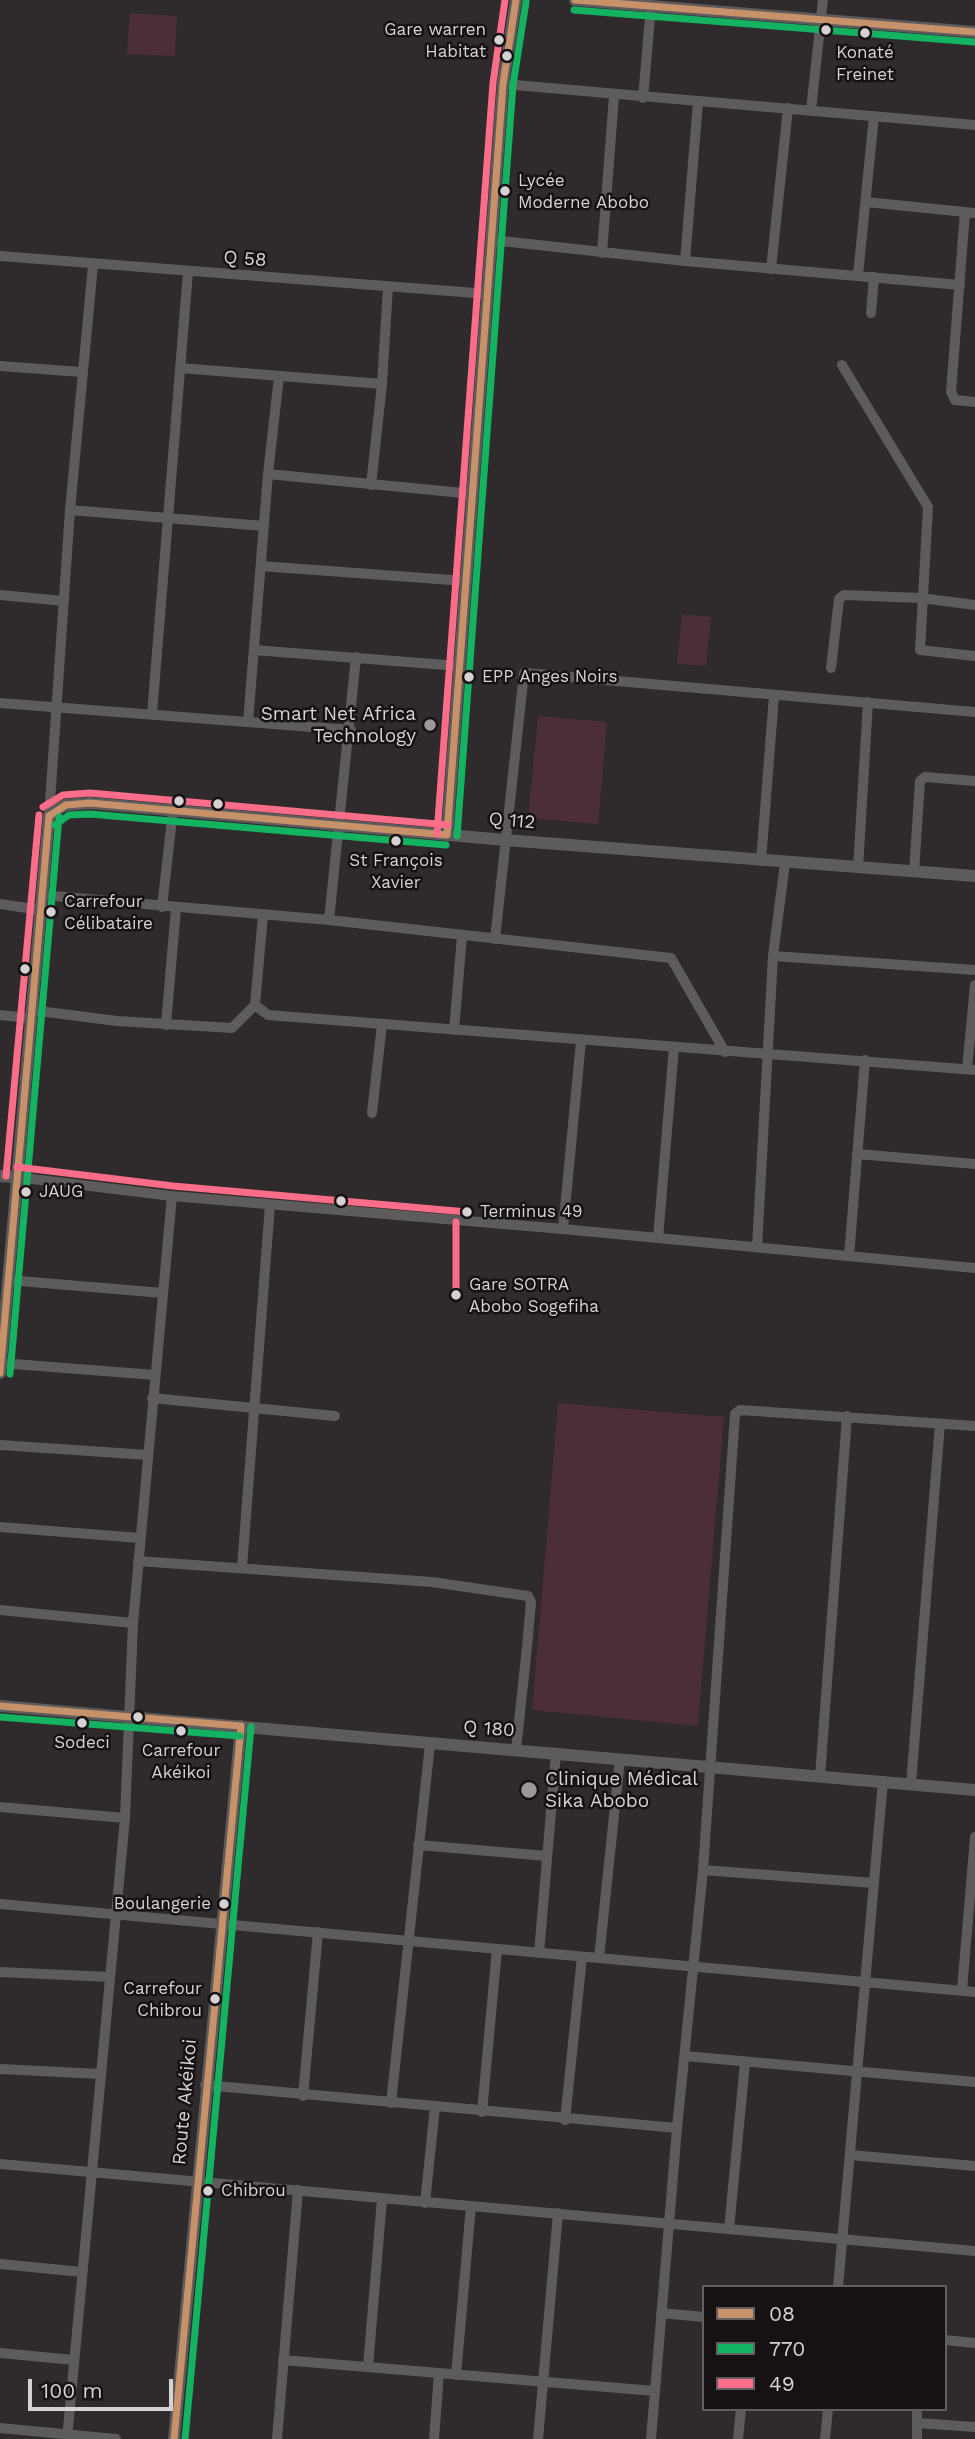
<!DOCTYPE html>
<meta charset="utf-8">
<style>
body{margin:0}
#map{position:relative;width:975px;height:2439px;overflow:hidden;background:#2f2a2c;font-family:"Work Sans",sans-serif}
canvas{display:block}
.legend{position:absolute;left:702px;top:2285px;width:245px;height:126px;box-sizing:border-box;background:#161214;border:2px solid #635e60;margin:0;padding:9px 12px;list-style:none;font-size:21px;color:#d6d1d3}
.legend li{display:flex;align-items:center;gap:14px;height:35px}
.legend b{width:35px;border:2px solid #635e60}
.scale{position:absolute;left:28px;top:2379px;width:145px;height:32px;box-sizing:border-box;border:4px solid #d6d1d3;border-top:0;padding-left:9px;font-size:21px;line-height:24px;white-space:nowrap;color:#d6d1d3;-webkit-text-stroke:5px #161214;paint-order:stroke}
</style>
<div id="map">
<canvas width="975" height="2439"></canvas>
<ul class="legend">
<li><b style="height:9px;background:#c7916a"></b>08</li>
<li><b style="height:9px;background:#13b361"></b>770</li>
<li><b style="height:9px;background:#fb6d88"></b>49</li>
</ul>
<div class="scale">100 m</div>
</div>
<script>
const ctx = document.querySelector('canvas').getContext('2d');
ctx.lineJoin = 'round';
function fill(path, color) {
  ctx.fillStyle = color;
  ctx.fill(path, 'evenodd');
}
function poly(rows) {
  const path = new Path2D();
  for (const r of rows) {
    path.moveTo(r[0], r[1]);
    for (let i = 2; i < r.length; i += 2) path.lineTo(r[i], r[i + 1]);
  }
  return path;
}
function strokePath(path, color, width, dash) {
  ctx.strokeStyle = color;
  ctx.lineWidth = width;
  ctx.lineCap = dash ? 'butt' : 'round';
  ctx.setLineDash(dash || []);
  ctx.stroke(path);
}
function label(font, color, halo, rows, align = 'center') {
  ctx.font = font + ' "Work Sans",sans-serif';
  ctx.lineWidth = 5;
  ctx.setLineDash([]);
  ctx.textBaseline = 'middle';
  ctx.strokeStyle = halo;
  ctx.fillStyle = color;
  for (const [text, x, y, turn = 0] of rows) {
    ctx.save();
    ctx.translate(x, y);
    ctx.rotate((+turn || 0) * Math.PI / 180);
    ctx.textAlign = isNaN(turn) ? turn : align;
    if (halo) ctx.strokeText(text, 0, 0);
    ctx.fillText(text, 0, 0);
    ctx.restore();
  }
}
fill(poly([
 [130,13,177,16,175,56,127,54],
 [682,614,711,617,706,666,677,664],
 [538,716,607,722,598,824,528,818],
 [558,1403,724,1417,698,1726,532,1710]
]), '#4c2d3a');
strokePath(poly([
 [503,84,975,125],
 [643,98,651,6],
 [811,110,823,0],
 [866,202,975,213],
 [965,212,951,392,955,400,975,402],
 [492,240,685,261,960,285],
 [602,253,614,96],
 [0,256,488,294],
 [685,261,698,102],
 [771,269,788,108],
 [858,275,874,116],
 [871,313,874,277],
 [842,365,928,507,920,650,975,656],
 [0,366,81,372],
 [180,368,382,384],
 [268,474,473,494],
 [371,485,382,384,388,287],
 [70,510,264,526],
 [261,566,465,581],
 [0,595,64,601],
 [254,650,459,666],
 [831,668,839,599,844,595,921,598,975,605],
 [0,703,351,730],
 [152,714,188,272],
 [248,722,268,474,279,376],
 [49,816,70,510,93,265],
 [761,861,774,696],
 [858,868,868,702],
 [914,872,920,781,925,777,975,781],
 [42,895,329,920,671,958,725,1052],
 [0,904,40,910],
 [162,907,173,810],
 [329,920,356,657],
 [495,939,524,673,975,712],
 [773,956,975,970],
 [255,1005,268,1015,975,1070],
 [31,1010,117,1021,232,1028,255,1005,263,915],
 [0,1015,30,1018],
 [166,1025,176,908],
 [454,1030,462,936],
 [967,1069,975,985],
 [372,1113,382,1024],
 [857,1154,975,1164],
 [16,1177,172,1196,563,1229,975,1268],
 [563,1229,581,1041],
 [658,1238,674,1047],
 [757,1247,773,956,785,863],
 [849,1256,865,1060],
 [8,1280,163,1293],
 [1,1363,155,1375],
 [152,1398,335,1416],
 [0,1445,148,1455],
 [0,1527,140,1538],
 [138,1561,432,1582,528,1596,531,1602,527,1647,516,1750],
 [242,1567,270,1205],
 [0,1610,133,1623],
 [820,1776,847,1416],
 [911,1784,940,1424],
 [0,1807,125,1818],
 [418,1845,547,1856],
 [703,1870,874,1883],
 [0,1904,975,1992],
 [539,1953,556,1753],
 [599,1958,620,1759],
 [0,1972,110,1977],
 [962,1990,975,1837],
 [685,2056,975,2082],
 [0,2069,100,2074],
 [205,2085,677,2128],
 [303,2096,318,1932],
 [391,2103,430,1744],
 [482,2112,497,1949],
 [565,2120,582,1957],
 [850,2155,975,2166],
 [0,2164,975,2251],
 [425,2203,435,2107],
 [729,2229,745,2063],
 [0,2264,82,2272],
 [838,2287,883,1781],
 [661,2313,704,2317],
 [945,2340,975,2343],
 [0,2353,74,2360],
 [283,2360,655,2391],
 [368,2367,382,2199],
 [456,2375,471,2206],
 [917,2423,975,2427],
 [0,2428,116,2439],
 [67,2439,125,1818,133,1623,172,1196],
 [277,2439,298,2190],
 [434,2439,439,2373],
 [538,2439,558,2213],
 [651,2439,677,2128,703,1870,735,1414,740,1410,975,1426],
 [738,2439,741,2409],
 [825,2439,828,2409],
 [917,2439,917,2409]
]), '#5e5b5c', 10);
strokePath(poly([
 [575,0,975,32],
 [447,835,503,84,516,0],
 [0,1176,16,1177],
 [0,1373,49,816,56,810,66,805,90,803,505,840,975,876],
 [0,1706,975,1790],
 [174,2439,241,1726]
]), '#5e5b5c', 12);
strokePath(poly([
 [575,0,975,32],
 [49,816,66,805,90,803,447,835],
 [447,835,503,84,516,0],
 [0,1373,49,816],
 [0,1706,241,1726],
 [174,2439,241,1726]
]), '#c7916a', 7);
strokePath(poly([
 [574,10,974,42],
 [55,825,69,815,90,814,446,845],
 [457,836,513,85,526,2],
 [10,1374,59,817],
 [0,1717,240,1736],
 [185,2439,251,1727]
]), '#13b361', 7);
strokePath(poly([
 [43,807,63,795,90,793,448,825],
 [437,834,493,83,505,0],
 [17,1167,173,1186,467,1212],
 [6,1176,39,815],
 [456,1222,456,1295]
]), '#fb6d88', 7);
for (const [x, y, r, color] of [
 [826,30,6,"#d6d1d3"],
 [865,33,6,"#d6d1d3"],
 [499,40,6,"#d6d1d3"],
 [507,56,6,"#d6d1d3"],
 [505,191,6,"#d6d1d3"],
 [469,677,6,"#d6d1d3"],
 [430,725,7,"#9c9799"],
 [179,801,6,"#d6d1d3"],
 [218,804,6,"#d6d1d3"],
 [396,841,6,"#d6d1d3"],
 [51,912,6,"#d6d1d3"],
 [25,969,6,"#d6d1d3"],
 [26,1192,6,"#d6d1d3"],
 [341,1201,6,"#d6d1d3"],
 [467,1212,6,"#d6d1d3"],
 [456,1295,6,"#d6d1d3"],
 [138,1717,6,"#d6d1d3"],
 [82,1723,6,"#d6d1d3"],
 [181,1731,6,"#d6d1d3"],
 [529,1790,9,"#9c9799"],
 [224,1904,6,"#d6d1d3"],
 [215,1999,6,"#d6d1d3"],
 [208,2191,6,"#d6d1d3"]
]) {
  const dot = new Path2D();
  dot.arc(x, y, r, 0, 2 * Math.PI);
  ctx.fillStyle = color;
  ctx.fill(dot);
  strokePath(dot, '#161214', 2.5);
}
label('17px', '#d6d1d3', '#161214', [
 ["Gare warren",486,30,"right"],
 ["Habitat",486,52,"right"],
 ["Konaté",865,53,"center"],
 ["Freinet",865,75,"center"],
 ["Lycée",518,181],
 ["Moderne Abobo",518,203],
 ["EPP Anges Noirs",482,677],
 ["St François",396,861,"center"],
 ["Xavier",396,883,"center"],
 ["Carrefour",64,902],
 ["Célibataire",64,924],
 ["JAUG",39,1192],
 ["Terminus 49",480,1212],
 ["Gare SOTRA",469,1285],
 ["Abobo Sogefiha",469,1307],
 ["Sodeci",82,1743,"center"],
 ["Carrefour",181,1751,"center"],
 ["Akéikoi",181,1773,"center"],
 ["Boulangerie",211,1904,"right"],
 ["Carrefour",202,1989,"right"],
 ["Chibrou",202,2011,"right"],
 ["Chibrou",221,2191]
], 'left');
label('19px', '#d6d1d3', '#161214', [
 ["Q 58",245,259,4],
 ["Q 112",512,821,5],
 ["Q 180",489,1729,4],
 ["Route Akéikoi",185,2102,-85]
]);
label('19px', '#d6d1d3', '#161214', [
 ["Smart Net Africa",416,714],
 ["Technology",416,736],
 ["Clinique Médical",545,1779,"left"],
 ["Sika Abobo",545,1801,"left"]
], 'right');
</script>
